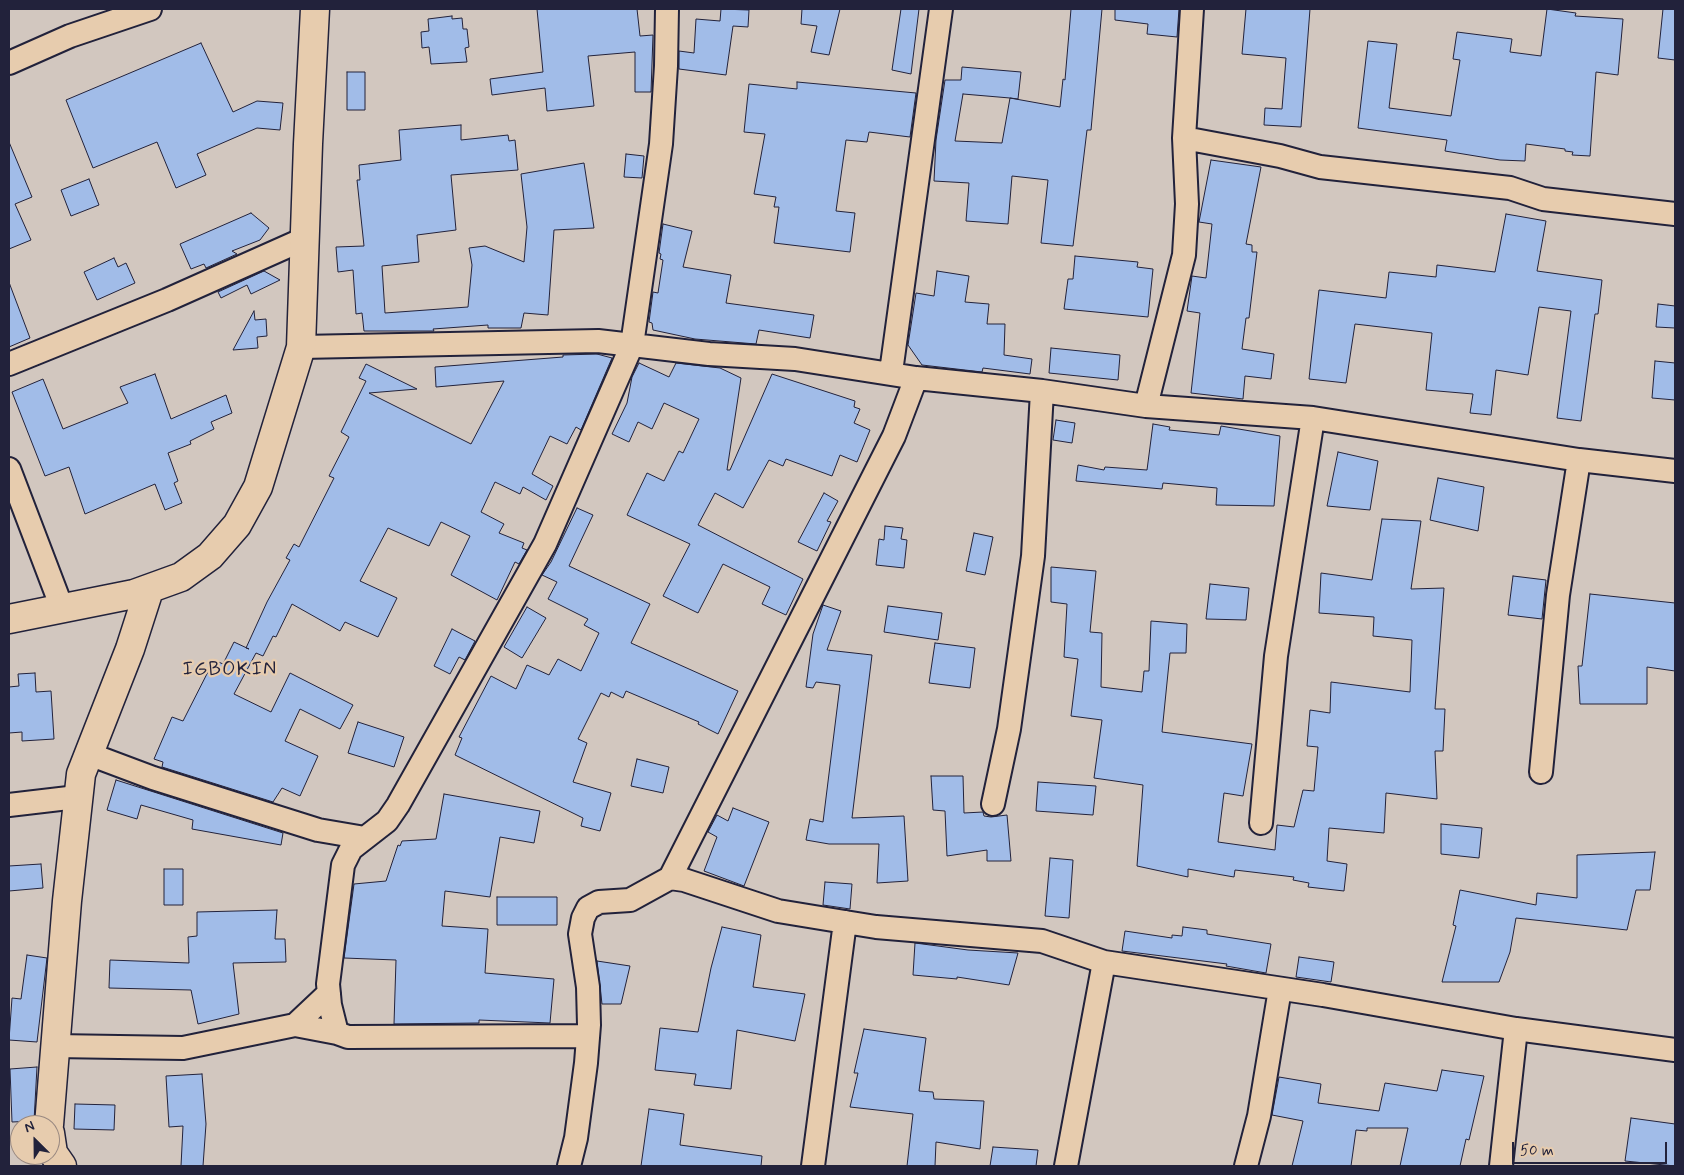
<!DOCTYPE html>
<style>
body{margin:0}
#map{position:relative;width:1684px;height:1175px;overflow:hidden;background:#d2c7bf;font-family:Mynerve,sans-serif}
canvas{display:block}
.frame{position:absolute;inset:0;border:10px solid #22223b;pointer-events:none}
.north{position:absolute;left:10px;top:1115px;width:50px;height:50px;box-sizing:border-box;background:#e7ccae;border:1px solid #988880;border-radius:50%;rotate:337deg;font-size:14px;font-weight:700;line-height:20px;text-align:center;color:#22223b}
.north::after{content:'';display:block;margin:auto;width:18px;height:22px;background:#22223b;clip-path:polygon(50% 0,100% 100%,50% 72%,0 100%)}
.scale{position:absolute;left:1512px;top:1142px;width:155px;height:22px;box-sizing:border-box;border:2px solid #22223b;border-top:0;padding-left:6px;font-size:15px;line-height:18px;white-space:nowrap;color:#22223b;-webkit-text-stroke:4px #e7ccae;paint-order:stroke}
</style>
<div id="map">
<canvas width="1684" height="1175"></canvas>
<div class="frame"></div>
<div class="north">N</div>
<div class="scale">50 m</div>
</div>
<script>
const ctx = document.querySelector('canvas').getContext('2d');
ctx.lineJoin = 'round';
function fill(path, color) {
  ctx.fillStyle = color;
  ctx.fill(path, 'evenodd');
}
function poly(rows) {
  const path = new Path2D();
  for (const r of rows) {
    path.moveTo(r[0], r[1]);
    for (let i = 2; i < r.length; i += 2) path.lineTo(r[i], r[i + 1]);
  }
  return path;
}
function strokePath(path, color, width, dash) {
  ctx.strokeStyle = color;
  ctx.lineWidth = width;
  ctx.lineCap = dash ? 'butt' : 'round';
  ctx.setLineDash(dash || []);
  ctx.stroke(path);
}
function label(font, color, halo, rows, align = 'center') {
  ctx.font = font + ' Mynerve,sans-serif';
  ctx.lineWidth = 4.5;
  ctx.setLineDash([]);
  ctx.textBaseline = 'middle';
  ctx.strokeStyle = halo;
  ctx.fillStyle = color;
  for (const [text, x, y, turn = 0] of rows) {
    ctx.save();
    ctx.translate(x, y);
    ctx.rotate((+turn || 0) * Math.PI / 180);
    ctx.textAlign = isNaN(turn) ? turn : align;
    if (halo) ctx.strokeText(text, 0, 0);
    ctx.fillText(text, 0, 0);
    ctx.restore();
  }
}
const building = poly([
 [537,9,637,9,640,36,653,35,651,92,635,92,635,52,588,56,594,106,547,111,545,88,492,95,490,79,543,72,537,9],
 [721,9,749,10,748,27,733,26,726,75,679,69,679,51,694,53,696,19,720,21,721,9],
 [802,9,840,9,829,55,811,52,817,26,801,24,802,9],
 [901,9,919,9,911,74,892,70,901,9],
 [1071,9,1102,9,1091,130,1087,130,1073,246,1041,243,1048,180,1012,176,1008,224,966,221,969,183,934,181,936,140,945,80,961,80,962,67,1021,72,1018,99,1010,98,1060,107,1063,79,1065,80,1071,9],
 [963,94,1010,98,1002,143,955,141,963,94],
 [1115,9,1179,9,1177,37,1147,34,1148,24,1115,20,1115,9],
 [1246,9,1310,9,1301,127,1264,125,1265,108,1282,109,1286,58,1242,54,1246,9],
 [1547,9,1576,13,1575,16,1623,19,1618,75,1596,72,1590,156,1572,155,1573,152,1565,151,1565,149,1526,144,1525,161,1500,160,1445,151,1447,140,1358,128,1368,41,1397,44,1389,108,1451,116,1460,60,1453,59,1457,32,1512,39,1510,52,1541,56,1547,9],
 [1663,9,1675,9,1675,60,1658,58,1663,9],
 [452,16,452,19,462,18,463,29,467,29,469,47,465,48,467,62,431,64,429,47,422,48,421,32,429,31,428,19,452,16],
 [201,43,233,112,257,101,283,103,280,130,257,128,197,154,206,175,176,188,157,142,93,168,66,100,201,43],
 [347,72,365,72,365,110,347,110,347,72],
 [797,82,916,93,910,137,869,132,867,142,846,140,836,211,855,213,850,252,774,243,779,207,774,207,776,197,754,194,765,134,744,132,749,84,797,89,797,82],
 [461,125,461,140,508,135,509,141,515,140,518,170,451,175,456,230,417,235,419,262,382,266,385,313,468,307,472,265,469,248,485,246,524,262,527,227,521,174,584,163,594,228,554,230,548,315,524,313,521,328,488,328,488,325,433,329,434,331,364,331,362,313,356,314,353,270,338,272,336,247,364,246,357,180,360,180,359,165,401,160,399,130,461,125],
 [9,142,32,197,15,204,31,240,9,249,9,142],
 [626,154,644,156,642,178,624,177,626,154],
 [1211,160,1261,167,1246,244,1252,245,1252,252,1257,252,1249,318,1246,318,1242,349,1274,354,1271,379,1245,376,1243,399,1191,393,1200,313,1187,311,1192,276,1206,278,1212,224,1199,222,1211,160],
 [89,179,99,205,71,216,61,190,89,179],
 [251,213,269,228,260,240,232,251,237,254,206,268,204,264,191,269,180,244,251,213],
 [1506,214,1546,221,1537,271,1602,280,1598,314,1595,314,1581,421,1557,418,1571,311,1539,307,1528,375,1496,370,1491,415,1470,413,1473,394,1426,390,1432,333,1355,324,1346,383,1309,379,1319,290,1386,298,1389,272,1436,277,1437,265,1495,272,1506,214],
 [663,224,692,231,683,267,731,275,726,303,814,315,810,338,759,330,756,344,695,339,653,330,652,323,649,322,653,292,658,293,663,260,660,259,661,254,659,253,663,224],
 [1075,256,1138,262,1137,267,1153,269,1148,317,1064,309,1068,279,1073,279,1075,256],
 [114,258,118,267,126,263,135,283,97,300,84,272,114,258],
 [264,271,280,280,251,294,247,285,221,298,218,292,264,271],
 [937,271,969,276,965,302,989,304,987,324,1005,324,1004,355,1032,359,1030,374,983,368,982,372,922,365,908,345,916,293,934,296,937,271],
 [10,285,30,338,9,347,9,286,10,285],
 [1658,304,1675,306,1675,328,1656,327,1658,304],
 [254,311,255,320,266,319,267,336,257,337,258,348,233,350,254,311],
 [1051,348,1120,355,1118,380,1049,373,1051,348],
 [597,354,612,358,581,430,576,427,567,444,550,436,532,474,553,486,546,500,523,487,520,494,495,482,481,512,504,524,499,533,524,543,522,548,527,550,519,564,515,562,497,600,451,575,470,536,441,522,429,546,388,528,360,581,397,598,378,637,345,622,340,631,292,604,276,637,273,636,263,656,256,653,234,694,271,712,290,673,353,705,340,729,300,709,285,741,318,756,300,796,282,788,273,802,162,767,163,762,154,759,172,717,183,721,214,660,223,664,234,642,249,649,246,648,267,602,290,560,286,558,294,544,299,547,334,478,329,476,349,437,341,432,366,381,359,378,366,364,417,389,369,393,471,444,504,381,436,387,435,367,563,357,563,355,597,354],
 [1655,361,1675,363,1675,400,1652,398,1655,361],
 [639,363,669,377,676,363,720,368,741,378,727,470,730,470,772,374,855,401,854,407,860,409,854,423,870,430,857,462,840,455,832,476,786,459,783,466,769,460,743,508,715,493,698,525,803,579,786,615,762,604,770,587,723,564,698,613,663,596,690,544,627,515,647,473,664,481,679,451,683,453,699,419,664,403,652,429,638,422,629,442,612,434,627,403,632,377,639,363],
 [155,374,171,419,226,395,232,413,211,422,214,429,190,441,191,444,168,453,178,481,174,483,182,503,165,510,155,484,85,514,69,467,45,476,12,392,43,379,63,429,128,403,120,387,155,374],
 [1056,420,1075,423,1072,443,1053,440,1056,420],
 [1153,424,1170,427,1169,430,1219,435,1221,426,1280,436,1274,506,1216,505,1217,488,1163,483,1162,489,1076,481,1078,465,1104,470,1105,467,1147,470,1153,424],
 [1338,452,1378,461,1370,510,1327,506,1338,452],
 [1438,478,1484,487,1478,531,1430,520,1438,478],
 [824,493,838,501,827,521,831,522,817,551,798,542,824,493],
 [577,508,593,515,569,566,650,604,631,643,738,691,718,734,698,724,699,722,626,691,623,698,611,692,609,697,601,693,578,739,587,743,573,782,611,793,600,831,581,826,583,818,455,755,462,738,459,737,491,676,516,689,527,665,549,675,558,659,581,671,599,633,584,625,588,619,548,599,557,582,542,575,551,562,577,508],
 [1382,519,1421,521,1411,589,1444,588,1435,709,1445,709,1443,751,1435,751,1437,799,1386,793,1384,833,1329,828,1327,861,1347,864,1344,891,1308,887,1309,883,1293,880,1294,877,1235,870,1234,877,1188,869,1188,877,1137,866,1143,785,1094,778,1102,720,1071,716,1078,659,1064,657,1067,604,1051,602,1051,567,1096,571,1090,632,1102,633,1101,687,1142,692,1144,671,1149,671,1151,621,1187,624,1186,653,1170,653,1162,732,1252,744,1243,796,1224,793,1218,842,1275,850,1277,825,1294,827,1303,790,1314,791,1318,747,1307,746,1310,710,1330,713,1331,682,1410,692,1412,640,1373,636,1374,617,1319,613,1321,573,1372,580,1382,519],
 [885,526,903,528,901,539,907,540,904,568,876,565,879,539,884,540,885,526],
 [974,533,993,537,985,575,966,571,974,533],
 [1513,576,1546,580,1542,619,1508,615,1513,576],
 [1210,584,1249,588,1246,620,1206,619,1210,584],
 [1590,594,1675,603,1675,671,1647,667,1647,704,1580,704,1578,666,1582,666,1590,594],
 [823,605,841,611,827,650,872,655,852,818,904,816,908,881,877,883,879,844,829,844,806,840,810,819,823,822,840,685,816,682,813,688,806,687,813,634,823,605],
 [888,606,942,613,938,640,884,632,888,606],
 [527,607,546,618,522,658,504,647,527,607],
 [452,629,475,641,465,660,459,657,450,674,434,666,452,629],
 [935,643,975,648,970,688,929,683,935,643],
 [35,673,36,692,51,691,54,739,22,741,22,732,9,733,9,687,19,686,18,674,35,673],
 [358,722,404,737,394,767,348,753,358,722],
 [637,759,669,767,663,793,631,786,637,759],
 [931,776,963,776,964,813,983,812,984,816,991,817,1007,815,1011,861,987,861,987,850,947,856,945,811,933,810,931,776],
 [116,780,283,833,281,845,192,829,193,820,141,805,137,819,107,810,116,780],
 [1038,782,1096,786,1093,815,1036,811,1038,782],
 [444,794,540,811,534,843,500,837,490,897,445,891,442,926,488,929,485,973,554,979,550,1023,479,1020,479,1023,394,1024,396,960,344,958,354,884,386,881,398,845,400,846,402,841,436,839,444,794],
 [733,808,769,822,744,886,704,871,717,837,708,832,717,815,728,821,733,808],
 [1441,824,1482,828,1479,858,1441,854,1441,824],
 [1655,852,1650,890,1636,890,1627,930,1516,918,1510,952,1499,982,1442,982,1456,926,1453,925,1460,890,1536,905,1537,893,1577,898,1577,855,1655,852],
 [1050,858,1073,860,1069,918,1045,916,1050,858],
 [41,864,43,888,9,891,9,866,41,864],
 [164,869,183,869,183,905,164,905,164,869],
 [825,882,852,884,850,909,823,905,825,882],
 [497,897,557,897,557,925,497,925,497,897],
 [277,910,275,939,285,939,286,962,233,963,239,1014,198,1024,191,990,109,988,110,960,189,963,188,937,197,936,197,912,277,910],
 [722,927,761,935,753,987,805,994,795,1041,737,1030,731,1089,694,1085,696,1074,655,1070,660,1028,698,1032,711,968,722,927],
 [1183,927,1207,930,1207,934,1271,944,1266,973,1226,966,1227,964,1122,951,1125,931,1172,938,1172,935,1182,936,1183,927],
 [915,943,968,950,1018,953,1009,985,957,977,957,979,913,975,915,943],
 [27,955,47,958,37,1042,9,1040,12,998,21,999,27,955],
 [1299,957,1334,962,1331,982,1296,977,1299,957],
 [597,961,630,966,621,1004,602,1004,597,961],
 [864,1029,926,1038,919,1091,933,1092,934,1099,984,1101,980,1149,936,1142,935,1166,907,1166,913,1114,850,1107,858,1073,854,1073,864,1029],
 [37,1067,34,1121,12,1122,10,1069,37,1067],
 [1442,1070,1484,1076,1469,1140,1466,1139,1460,1166,1400,1166,1408,1128,1367,1128,1367,1131,1356,1130,1351,1166,1292,1166,1303,1121,1272,1115,1279,1077,1321,1084,1318,1103,1379,1111,1385,1083,1437,1091,1442,1070],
 [202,1074,206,1124,203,1166,181,1166,183,1126,169,1127,166,1076,202,1074],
 [75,1104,115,1105,114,1130,74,1129,75,1104],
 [649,1109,684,1114,680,1145,762,1156,761,1166,641,1166,649,1109],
 [1631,1118,1675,1124,1675,1166,1625,1161,1631,1118],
 [993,1147,1038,1150,1036,1166,990,1166,993,1147]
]);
fill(building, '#a1bce8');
strokePath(building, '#22223b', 1);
const street = poly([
 [9,63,70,36,150,9],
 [1184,138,1280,156,1320,167,1510,188,1543,199,1675,214],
 [301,347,598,341,709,354,795,359,916,378,1042,391,1146,406,1313,418,1579,460,1675,471],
 [9,364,167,300,304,239],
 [891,372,941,9],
 [1146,406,1184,255,1187,204,1184,138,1192,9],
 [9,469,62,608],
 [89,754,153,778,318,830,365,838],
 [1541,772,1558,595,1579,460],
 [993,804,1009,729,1033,556,1042,391],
 [9,805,77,797],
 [1261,823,1276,656,1313,418],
 [670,878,894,436,916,378],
 [295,1025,329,993],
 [588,1036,348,1037,337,1033,330,1005,328,984,343,865,351,849,387,821,398,805,545,544,632,345,661,144,666,66,667,9],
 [55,1046,183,1048,295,1025,337,1033],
 [569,1166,576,1138,586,1063,589,1025,588,987,580,934,583,918,588,908,599,902,630,900,670,878,684,880,778,911,845,922,876,927,1042,941,1104,962,1323,995,1516,1029,1675,1050],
 [813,1166,845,922],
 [1066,1166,1104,962],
 [1246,1166,1259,1116,1280,989],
 [1501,1166,1516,1029]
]);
const secondary = poly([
 [9,619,134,594,181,577,210,556,237,525,258,487,301,347,308,144,315,9],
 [49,1125,67,901,81,774,130,649,149,590],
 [50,1133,53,1153,62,1166]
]);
strokePath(street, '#22223b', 26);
strokePath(secondary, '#22223b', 31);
strokePath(street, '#e7ccae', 22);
strokePath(secondary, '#e7ccae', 28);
ctx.letterSpacing = '1px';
label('20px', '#22223b', '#e7ccae', [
 ["IGBOKIN",230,671]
]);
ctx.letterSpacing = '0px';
</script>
